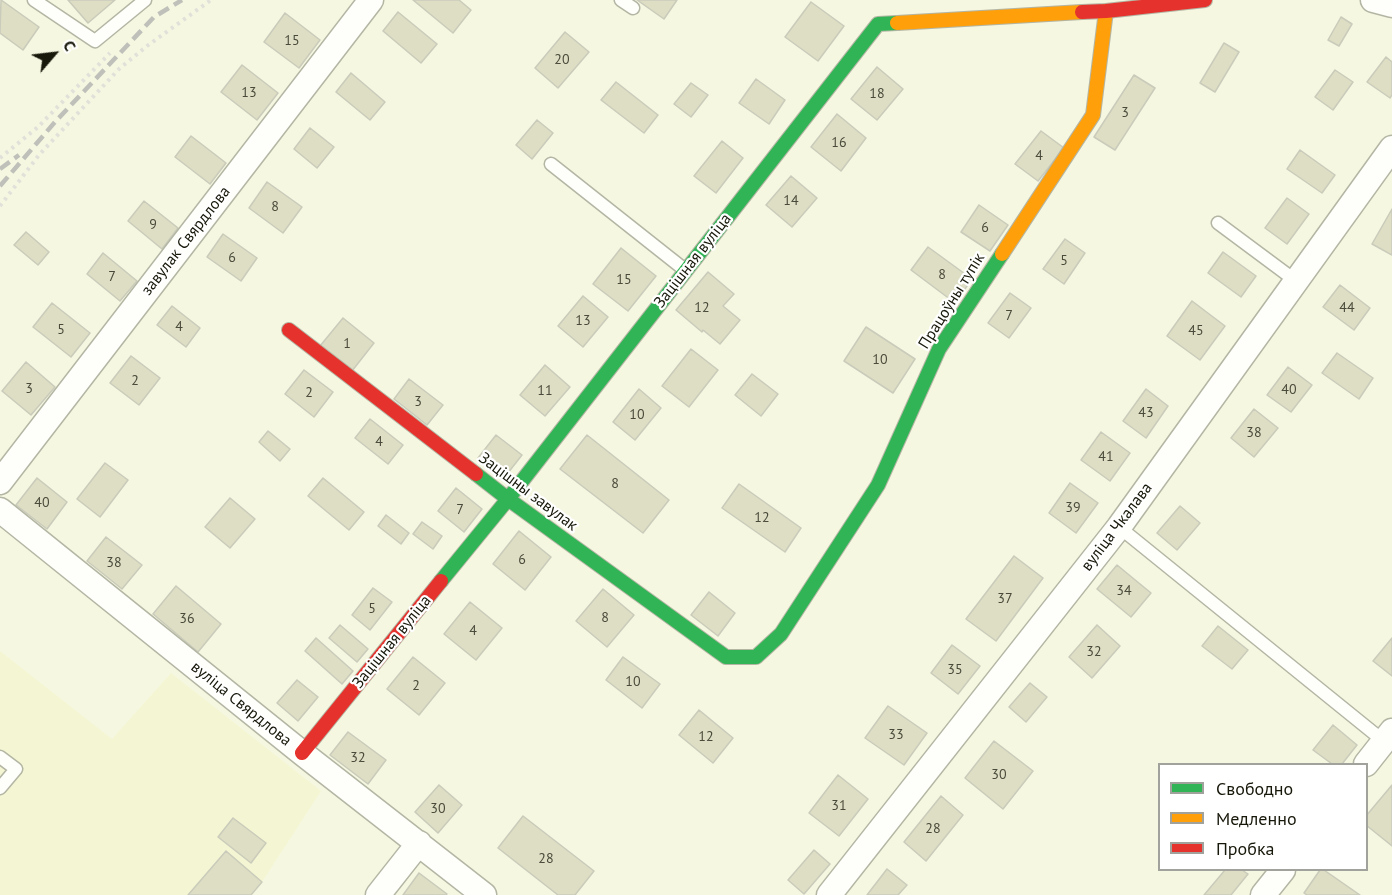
<!DOCTYPE html>
<meta charset="utf-8">
<style>
body{margin:0}
#map{position:relative;width:1392px;height:895px;overflow:hidden;background:#f5f7e1;font-family:"PT Sans",sans-serif}
canvas{display:block}
.legend{position:absolute;left:1158px;top:763px;width:210px;height:108px;box-sizing:border-box;background:#fff;border:2px solid #a2a29d;margin:0;padding:8px 10px;list-style:none;font-size:18px;color:#17170a}
.legend li{display:flex;align-items:center;gap:12px;height:30px}
.legend b{width:30px;border:2px solid #a2a29d}
.north{position:absolute;left:24px;top:24px;width:60px;height:60px;-webkit-text-stroke:4px #fff;paint-order:stroke;rotate:62deg;font-size:16px;font-weight:700;line-height:24px;text-align:center;color:#17170a}
.north::after{content:'';display:block;margin:auto;width:21px;height:27px;background:#17170a;clip-path:polygon(50% 0,100% 100%,50% 72%,0 100%)}
</style>
<div id="map">
<canvas width="1392" height="895"></canvas>
<ul class="legend">
<li><b style="height:8px;background:#30b455"></b>Свободно</li>
<li><b style="height:8px;background:#ff9f0a"></b>Медленно</li>
<li><b style="height:8px;background:#e5322d"></b>Пробка</li>
</ul>
<div class="north">С</div>
</div>
<script>
const ctx = document.querySelector('canvas').getContext('2d');
ctx.lineJoin = 'round';
function fill(path, color) {
  ctx.fillStyle = color;
  ctx.fill(path, 'evenodd');
}
function poly(rows) {
  const path = new Path2D();
  for (const r of rows) {
    path.moveTo(r[0], r[1]);
    for (let i = 2; i < r.length; i += 2) path.lineTo(r[i], r[i + 1]);
  }
  return path;
}
function strokePath(path, color, width, dash) {
  ctx.strokeStyle = color;
  ctx.lineWidth = width;
  ctx.lineCap = dash ? 'butt' : 'round';
  ctx.setLineDash(dash || []);
  ctx.stroke(path);
}
function label(font, color, halo, rows, align = 'center') {
  ctx.font = font + ' "PT Sans",sans-serif';
  ctx.lineWidth = 4.5;
  ctx.setLineDash([]);
  ctx.textBaseline = 'middle';
  ctx.strokeStyle = halo;
  ctx.fillStyle = color;
  for (const [text, x, y, turn = 0] of rows) {
    ctx.save();
    ctx.translate(x, y);
    ctx.rotate((+turn || 0) * Math.PI / 180);
    ctx.textAlign = isNaN(turn) ? turn : align;
    if (halo) ctx.strokeText(text, 0, 0);
    ctx.fillText(text, 0, 0);
    ctx.restore();
  }
}
fill(poly([
 [0,651,112,739,171,673,321,791,262,882,251,895,0,895]
]), '#f4f6d3');
const building = poly([
 [1,0,39,27,23,50,0,33,1,0],
 [68,0,115,0,88,23,68,0],
 [413,0,459,0,471,10,453,33,413,0],
 [637,0,677,0,664,19,637,0],
 [811,2,844,26,818,61,785,37,811,2],
 [398,12,437,44,421,63,383,31,398,12],
 [285,13,320,40,299,68,264,42,285,13],
 [1341,17,1352,24,1339,46,1328,40,1341,17],
 [565,32,589,52,558,88,535,68,565,32],
 [1224,43,1239,52,1215,92,1200,83,1224,43],
 [1386,57,1392,62,1392,95,1390,98,1367,82,1386,57],
 [242,65,278,93,257,120,221,92,242,65],
 [877,67,903,89,877,120,851,99,877,67],
 [1335,70,1353,82,1333,110,1315,97,1335,70],
 [351,73,385,102,370,120,336,92,351,73],
 [1134,75,1155,88,1115,150,1094,137,1134,75],
 [756,79,785,100,769,124,739,103,756,79],
 [616,82,658,115,644,133,601,100,616,82],
 [691,83,708,95,691,117,674,104,691,83],
 [837,114,866,138,841,171,811,147,837,114],
 [537,120,553,133,532,159,516,145,537,120],
 [310,128,334,147,317,168,294,149,310,128],
 [1041,131,1064,148,1038,181,1015,164,1041,131],
 [191,136,226,163,210,184,175,157,191,136],
 [722,141,743,158,716,193,694,176,722,141],
 [1300,150,1335,175,1322,193,1287,169,1300,150],
 [791,176,817,198,792,227,766,205,791,176],
 [267,182,302,207,283,233,249,208,267,182],
 [1287,198,1309,214,1287,244,1265,228,1287,198],
 [144,201,178,228,162,249,128,221,144,201],
 [979,205,1008,225,990,251,961,232,979,205],
 [1392,209,1392,255,1372,244,1392,209],
 [26,232,49,252,38,265,14,245,26,232],
 [223,234,257,258,241,281,207,257,223,234],
 [1065,239,1085,253,1064,284,1043,269,1065,239],
 [928,247,972,279,955,303,911,270,928,247],
 [621,248,656,276,628,311,593,284,621,248],
 [1223,252,1256,276,1241,297,1208,273,1223,252],
 [103,253,137,281,120,301,87,274,103,253],
 [708,272,734,294,723,306,740,320,720,344,703,330,702,332,676,310,708,272],
 [1340,285,1370,308,1354,330,1323,307,1340,285],
 [1010,293,1031,308,1009,338,988,323,1010,293],
 [583,296,608,317,583,347,558,326,583,296],
 [1192,301,1225,326,1200,360,1167,336,1192,301],
 [52,303,90,333,71,357,33,327,52,303],
 [172,306,200,328,186,347,157,325,172,306],
 [343,318,374,343,352,371,320,346,343,318],
 [866,327,915,359,893,393,844,361,866,327],
 [691,349,718,370,689,407,662,386,691,349],
 [1337,353,1373,378,1359,399,1322,373,1337,353],
 [131,356,160,378,139,405,110,383,131,356],
 [26,362,55,387,31,415,2,391,26,362],
 [545,365,570,387,545,416,520,395,545,365],
 [1288,367,1312,385,1291,412,1267,395,1288,367],
 [304,370,333,392,314,417,285,394,304,370],
 [752,374,778,394,761,416,735,395,752,374],
 [409,379,443,405,427,425,394,399,409,379],
 [639,389,661,408,635,440,613,422,639,389],
 [1146,389,1168,406,1146,438,1123,421,1146,389],
 [1254,409,1278,428,1254,457,1231,438,1254,409],
 [370,419,403,445,388,464,355,438,370,419],
 [268,431,290,449,280,461,259,442,268,431],
 [1101,432,1130,453,1110,481,1081,460,1101,432],
 [496,435,522,455,504,478,478,458,496,435],
 [587,435,669,500,643,533,560,469,587,435],
 [105,463,128,480,100,517,77,499,105,463],
 [37,478,67,502,47,529,16,505,37,478],
 [323,478,364,512,349,530,308,496,323,478],
 [1070,483,1098,503,1076,533,1049,513,1070,483],
 [739,484,801,528,785,552,722,508,739,484],
 [456,488,482,509,464,532,438,511,456,488],
 [230,498,255,519,230,548,205,527,230,498],
 [1180,506,1200,523,1177,550,1157,533,1180,506],
 [386,515,409,533,401,544,378,526,386,515],
 [422,522,442,536,433,549,413,534,422,522],
 [519,531,551,557,525,590,493,564,519,531],
 [106,537,142,565,122,589,87,561,106,537],
 [1014,556,1043,578,996,641,966,619,1014,556],
 [1117,565,1151,593,1131,617,1097,589,1117,565],
 [176,586,221,624,198,652,153,614,176,586],
 [373,588,392,602,370,630,352,615,373,588],
 [603,589,634,615,607,647,576,621,603,589],
 [709,592,735,613,718,636,691,615,709,592],
 [470,602,502,628,476,660,444,634,470,602],
 [340,625,368,649,357,662,329,638,340,625],
 [1097,625,1120,646,1092,678,1069,657,1097,625],
 [1218,626,1248,650,1232,669,1202,646,1218,626],
 [316,638,353,671,342,684,305,651,316,638],
 [1392,638,1392,676,1373,661,1392,638],
 [952,645,980,666,958,694,931,673,952,645],
 [413,657,445,683,419,715,387,689,413,657],
 [623,657,660,684,642,708,606,680,623,657],
 [297,680,318,697,298,721,277,703,297,680],
 [1030,683,1047,697,1026,722,1009,707,1030,683],
 [888,706,927,733,904,765,865,738,888,706],
 [699,710,733,738,713,763,679,735,699,710],
 [1333,725,1357,745,1342,764,1332,764,1313,750,1333,725],
 [348,732,386,760,368,784,330,755,348,732],
 [994,741,1033,771,1003,809,965,778,994,741],
 [838,775,868,799,839,836,809,813,838,775],
 [439,785,462,805,438,833,415,812,439,785],
 [1392,785,1392,846,1366,825,1366,816,1392,785],
 [941,796,963,815,926,861,904,842,941,796],
 [523,816,594,871,575,895,558,895,498,848,523,816],
 [233,818,266,843,251,863,218,837,233,818],
 [814,850,830,864,804,894,788,880,814,850],
 [226,851,262,882,251,895,188,895,226,851],
 [887,869,907,885,898,895,867,895,887,869],
 [1225,870,1242,870,1248,874,1231,895,1204,895,1225,870],
 [1320,870,1324,870,1360,895,1307,895,1304,893,1320,870],
 [419,873,447,894,446,895,403,895,419,873]
]);
fill(building, '#dddec4');
strokePath(building, '#cacbba', 1.5);
const lane = poly([
 [34,0,95,41,145,0],
 [621,0,633,8],
 [551,164,685,270],
 [1218,223,1296,281],
 [1119,527,1386,743],
 [0,757,16,769,0,788]
]);
const street = poly([
 [1373,0,1392,5],
 [0,482,371,0],
 [0,510,302,753,484,895],
 [1366,764,1392,731],
 [378,895,419,843],
 [829,895,1119,527,1392,148],
 [1263,895,1283,870]
]);
const fast = poly([
 [476,474,508,499,726,657,756,657,781,634,878,485,939,349,1002,254],
 [441,581,508,499,878,24,897,23]
]);
const slow = poly([
 [897,23,1082,12],
 [1002,254,1093,115,1106,11]
]);
const jam = poly([
 [1082,12,1106,11,1205,0],
 [289,330,476,474],
 [302,753,441,581]
]);
strokePath(lane, '#b4b6a4', 15);
strokePath(street, '#b4b6a4', 27);
strokePath(fast, '#b4b6a4', 16);
strokePath(slow, '#b4b6a4', 16);
strokePath(jam, '#b4b6a4', 16);
strokePath(poly([
 [0,158,38,127,110,53],
 [0,206,39,155,119,69,147,46,211,0]
]), '#e1e1da', 4, [3, 4.5]);
strokePath(lane, '#fefefa', 12);
strokePath(street, '#fefefa', 24);
strokePath(fast, '#30b455', 14);
strokePath(slow, '#ff9f0a', 14);
strokePath(jam, '#e5322d', 14);
strokePath(poly([
 [0,169,19,155],
 [0,186,55,122,154,17,182,0]
]), '#bfc0ba', 4.5, [12, 6]);
label('14px', '#4a4a3a', null, [
 ["15",292,41],
 ["20",562,60],
 ["13",249,93],
 ["18",877,94],
 ["3",1125,113],
 ["16",839,143],
 ["4",1039,156],
 ["14",791,201],
 ["8",275,207],
 ["9",153,225],
 ["6",985,228],
 ["6",232,258],
 ["5",1064,261],
 ["8",942,275],
 ["7",112,277],
 ["15",624,280],
 ["12",702,308],
 ["44",1347,308],
 ["7",1009,316],
 ["13",583,321],
 ["4",179,327],
 ["5",61,330],
 ["45",1196,331],
 ["1",347,344],
 ["10",880,360],
 ["2",135,381],
 ["3",29,389],
 ["40",1289,390],
 ["11",545,391],
 ["2",309,393],
 ["3",418,402],
 ["43",1146,413],
 ["10",637,415],
 ["38",1254,433],
 ["4",379,442],
 ["41",1106,457],
 ["8",615,484],
 ["40",42,503],
 ["39",1073,508],
 ["7",460,510],
 ["12",762,518],
 ["6",522,560],
 ["38",114,563],
 ["34",1124,591],
 ["37",1005,599],
 ["5",372,609],
 ["8",605,618],
 ["36",187,619],
 ["4",473,631],
 ["32",1094,652],
 ["35",955,670],
 ["10",633,682],
 ["2",416,686],
 ["33",896,735],
 ["12",706,737],
 ["32",358,758],
 ["30",999,775],
 ["31",839,806],
 ["30",438,809],
 ["28",933,829],
 ["28",546,859]
]);
label('16px', '#17170a', '#fff', [
 ["завулак Свярдлова",186,241,-52],
 ["Зацішная вуліца",693,261,-52],
 ["Працоўны тупік",952,301,-58],
 ["Зацішны завулак",528,492,37],
 ["вуліца Чкалава",1117,527,-53],
 ["Зацішная вуліца",392,642,-51],
 ["вуліца Свярдлова",241,704,39]
]);
</script>
